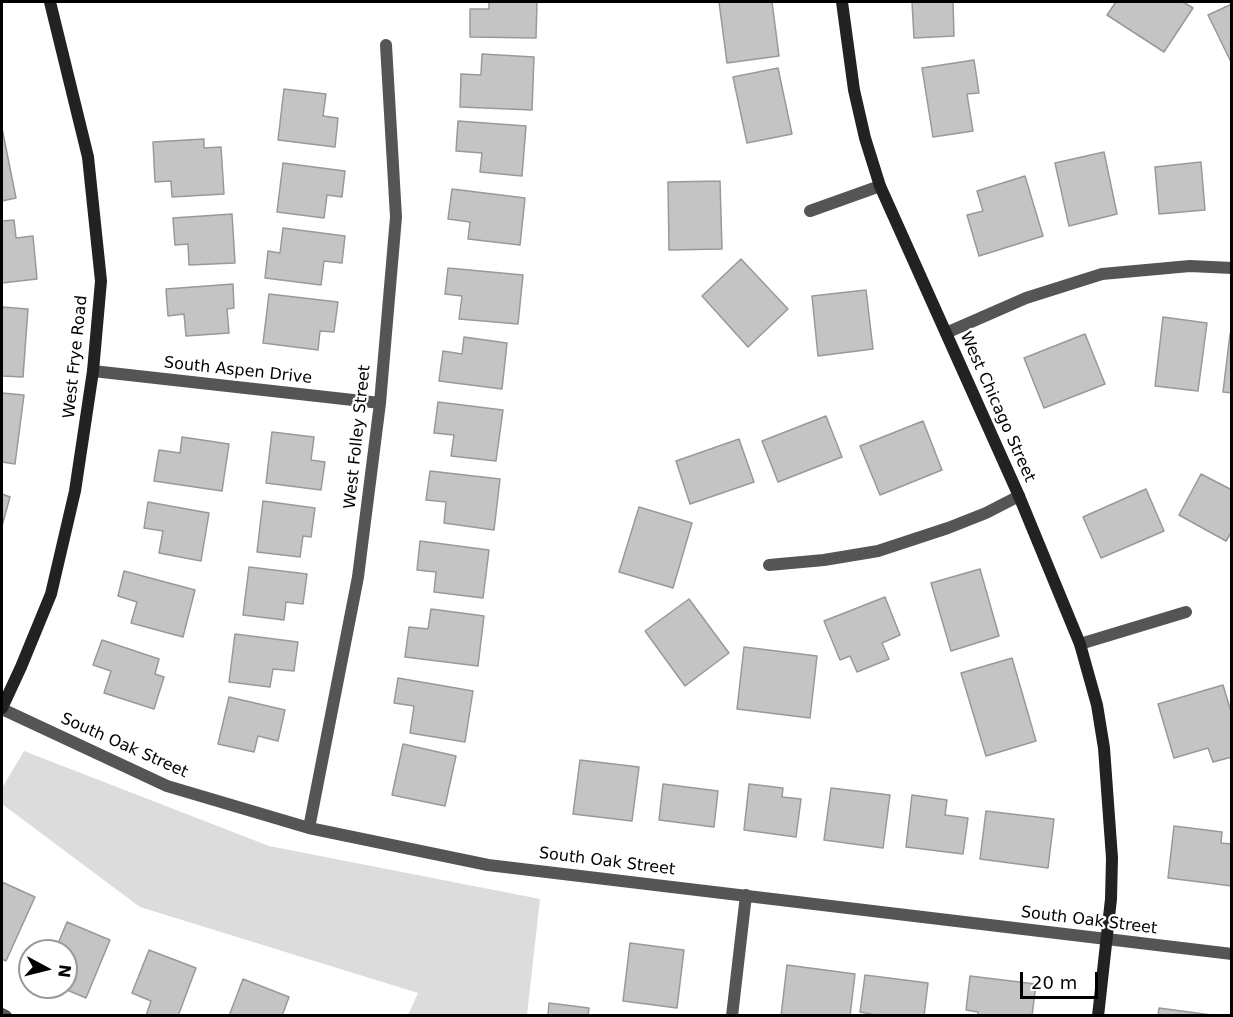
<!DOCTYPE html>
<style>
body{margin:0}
#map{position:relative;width:1233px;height:1017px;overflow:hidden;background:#fff;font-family:"DejaVu Sans",sans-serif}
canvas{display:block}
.frame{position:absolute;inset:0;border:3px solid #000;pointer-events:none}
.north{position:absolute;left:18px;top:939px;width:60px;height:60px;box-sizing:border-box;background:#fff;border:2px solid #999;border-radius:50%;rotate:97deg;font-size:16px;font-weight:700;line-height:24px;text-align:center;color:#000}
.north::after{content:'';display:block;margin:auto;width:21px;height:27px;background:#000;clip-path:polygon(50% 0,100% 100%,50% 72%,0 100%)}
.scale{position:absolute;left:1020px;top:972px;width:78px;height:27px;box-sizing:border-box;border:3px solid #000;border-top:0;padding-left:8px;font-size:18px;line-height:21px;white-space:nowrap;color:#000;-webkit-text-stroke:4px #fff;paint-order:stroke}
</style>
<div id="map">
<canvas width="1233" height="1017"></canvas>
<div class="frame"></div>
<div class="north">N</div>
<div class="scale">20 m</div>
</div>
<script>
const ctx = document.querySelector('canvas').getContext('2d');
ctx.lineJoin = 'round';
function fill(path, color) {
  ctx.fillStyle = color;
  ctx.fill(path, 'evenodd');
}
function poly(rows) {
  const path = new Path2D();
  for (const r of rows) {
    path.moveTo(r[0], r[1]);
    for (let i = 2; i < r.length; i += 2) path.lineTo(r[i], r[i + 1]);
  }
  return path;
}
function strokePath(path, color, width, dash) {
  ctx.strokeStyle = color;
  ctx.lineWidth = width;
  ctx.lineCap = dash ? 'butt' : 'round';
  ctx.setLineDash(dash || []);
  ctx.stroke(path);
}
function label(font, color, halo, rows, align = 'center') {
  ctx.font = font + ' "DejaVu Sans",sans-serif';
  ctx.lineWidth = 4.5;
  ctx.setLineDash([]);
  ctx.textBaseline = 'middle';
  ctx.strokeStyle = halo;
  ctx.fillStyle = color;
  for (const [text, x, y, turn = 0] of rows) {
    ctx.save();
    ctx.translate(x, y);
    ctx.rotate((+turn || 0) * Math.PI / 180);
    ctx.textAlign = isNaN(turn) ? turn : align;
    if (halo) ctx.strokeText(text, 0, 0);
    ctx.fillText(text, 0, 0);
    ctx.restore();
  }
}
fill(poly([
 [24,751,269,846,540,899,527,1015,408,1015,418,993,140,907,2,804,2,788]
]), '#dcdcdc');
const building = poly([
 [489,2,537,2,536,38,470,37,470,9,489,9,489,2],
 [719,2,772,2,779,56,727,63,719,2],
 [912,2,953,2,954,36,914,38,912,2],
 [1116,2,1183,2,1193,8,1164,52,1107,15,1116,2],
 [1232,4,1232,64,1208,15,1232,4],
 [482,54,534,57,532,110,460,107,461,74,481,75,482,54],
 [974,60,979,93,967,94,973,131,933,137,922,68,974,60],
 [778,68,792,134,747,143,733,77,778,68],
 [284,89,326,94,323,116,338,118,335,147,278,140,284,89],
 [458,121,526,126,522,176,480,172,482,153,456,151,458,121],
 [2,128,16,198,2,201,2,128],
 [204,139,204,148,221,147,224,194,172,197,171,181,155,182,153,142,204,139],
 [1104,152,1117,214,1069,226,1055,163,1104,152],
 [1201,162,1205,210,1159,214,1155,167,1201,162],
 [283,163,345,171,342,197,327,195,324,218,277,212,283,163],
 [1025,176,1043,236,979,256,967,215,983,211,977,191,1025,176],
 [720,181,722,249,669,250,668,182,720,181],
 [452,189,525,198,520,245,468,239,470,222,448,219,452,189],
 [232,214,235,263,189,265,188,244,175,245,173,218,232,214],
 [14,220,16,238,33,236,37,279,2,283,2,221,14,220],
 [283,228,345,236,342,263,324,261,321,285,265,278,268,251,280,253,283,228],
 [741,259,788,309,748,347,702,296,741,259],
 [448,268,523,275,518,324,459,319,462,296,445,294,448,268],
 [233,284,234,308,227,309,229,333,186,336,184,314,168,316,166,289,233,284],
 [866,290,873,349,818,356,812,296,866,290],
 [269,294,338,302,334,332,320,331,318,350,263,343,269,294],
 [2,307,28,309,23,377,2,376,2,307],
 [1163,317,1207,323,1198,391,1155,386,1163,317],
 [1085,334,1105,384,1044,408,1024,358,1085,334],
 [1230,334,1232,334,1232,393,1223,392,1230,334],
 [464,337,507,343,502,389,439,381,443,351,462,354,464,337],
 [2,393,24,395,15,464,2,462,2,393],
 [438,402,503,410,496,461,451,456,454,435,434,433,438,402],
 [826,416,842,457,778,482,762,441,826,416],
 [923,421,942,470,880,495,860,446,923,421],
 [272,432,314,437,311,460,325,462,321,490,266,483,272,432],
 [182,437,229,444,222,491,154,481,159,450,180,453,182,437],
 [739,439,754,482,690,504,676,461,739,439],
 [430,471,500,479,494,530,444,523,446,502,426,500,430,471],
 [1201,474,1232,490,1232,531,1226,541,1179,515,1201,474],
 [1146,489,1164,531,1101,558,1083,517,1146,489],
 [2,494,10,497,2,526,2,494],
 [263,501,315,508,311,537,303,536,300,557,257,552,263,501],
 [148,502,209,513,201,561,159,553,163,531,144,528,148,502],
 [639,507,692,523,673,588,619,572,639,507],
 [420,541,489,550,483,598,434,592,436,572,417,570,420,541],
 [249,567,307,574,303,604,286,602,284,620,243,615,249,567],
 [980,569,999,636,951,651,931,583,980,569],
 [124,571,195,590,183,637,131,623,137,602,118,596,124,571],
 [885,597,900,635,882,643,889,659,857,672,850,656,840,660,824,621,885,597],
 [689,599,729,653,685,686,645,631,689,599],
 [431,609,484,616,478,666,405,657,409,627,428,629,431,609],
 [235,634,298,642,294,671,273,669,270,687,229,682,235,634],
 [102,640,159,659,155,674,164,677,154,709,104,693,111,671,93,665,102,640],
 [744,647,817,656,810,718,737,709,744,647],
 [1012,658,1036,741,986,756,961,673,1012,658],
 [398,678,473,691,465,742,410,733,414,706,394,703,398,678],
 [1223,685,1232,715,1232,757,1213,762,1208,748,1174,758,1158,704,1223,685],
 [229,697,285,710,278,741,258,736,254,752,218,744,229,697],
 [403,744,456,756,445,806,392,795,403,744],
 [580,760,639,767,632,821,573,814,580,760],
 [663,784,718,791,714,827,659,820,663,784],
 [749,784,783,788,782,797,801,799,796,837,744,830,749,784],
 [831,788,890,795,883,848,824,840,831,788],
 [912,795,947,800,945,815,968,818,963,854,906,847,912,795],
 [986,811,1054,819,1048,868,980,859,986,811],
 [1174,826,1222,832,1221,843,1232,844,1232,886,1168,878,1174,826],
 [2,882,35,897,6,961,2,959,2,882],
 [67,922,110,940,86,998,60,987,66,987,66,951,55,951,67,922],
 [630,943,684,950,677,1008,623,1001,630,943],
 [149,950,196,968,178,1016,146,1016,151,1001,132,993,149,950],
 [787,965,855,974,850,1016,781,1016,787,965],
 [865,975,928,983,924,1016,881,1016,860,1012,865,975],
 [970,976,1036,984,1032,1016,978,1016,978,1012,966,1010,970,976],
 [243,979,289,997,282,1016,229,1016,243,979],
 [549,1003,589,1008,588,1016,548,1016,549,1003],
 [1159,1008,1219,1016,1158,1016,1159,1008]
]);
fill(building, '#c4c4c4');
strokePath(building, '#999', 1.5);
strokePath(poly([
 [810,211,880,186],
 [946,333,1026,298,1102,274,1190,266,1232,268],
 [93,371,380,403],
 [769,565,824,560,878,551,948,528,986,513,1019,496],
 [1080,644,1186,612],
 [2,709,167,786,309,828,488,865,1232,954],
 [309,828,358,577,380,403,396,217,386,45],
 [2,1014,6,1016],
 [732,1016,746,895]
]), '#555', 12);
strokePath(poly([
 [842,2,854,90,865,138,880,186,1019,496,1080,644,1097,705,1104,748,1112,858,1111,899,1098,1016],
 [2,708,21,667,51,594,75,491,93,371,101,281,88,157,50,2]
]), '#222', 12);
label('16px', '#000', '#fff', [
 ["West Frye Road",76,357,-84],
 ["South Aspen Drive",238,371,6],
 ["West Chicago Street",997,407,66],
 ["West Folley Street",358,437,-84],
 ["South Oak Street",124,746,24],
 ["South Oak Street",607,862,7],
 ["South Oak Street",1089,921,7]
]);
</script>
